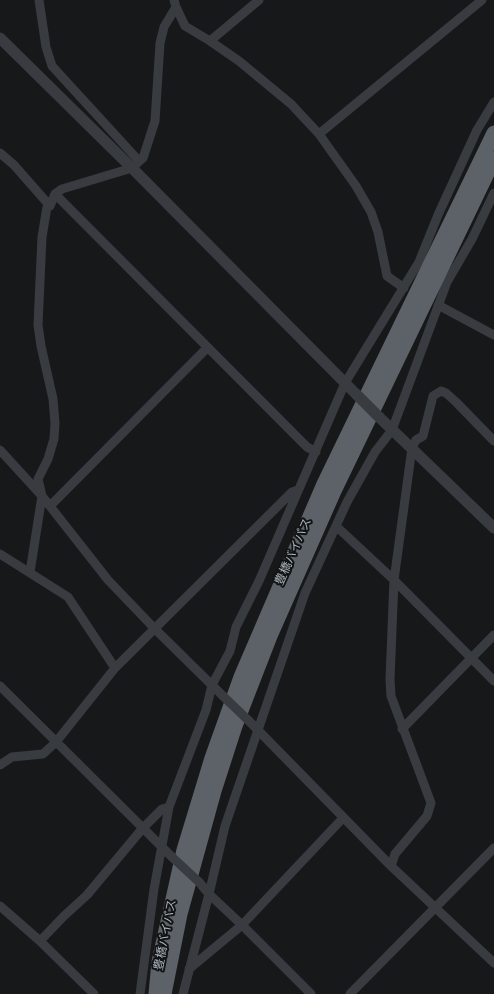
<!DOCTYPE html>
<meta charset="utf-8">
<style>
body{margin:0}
canvas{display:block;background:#171819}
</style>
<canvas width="494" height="994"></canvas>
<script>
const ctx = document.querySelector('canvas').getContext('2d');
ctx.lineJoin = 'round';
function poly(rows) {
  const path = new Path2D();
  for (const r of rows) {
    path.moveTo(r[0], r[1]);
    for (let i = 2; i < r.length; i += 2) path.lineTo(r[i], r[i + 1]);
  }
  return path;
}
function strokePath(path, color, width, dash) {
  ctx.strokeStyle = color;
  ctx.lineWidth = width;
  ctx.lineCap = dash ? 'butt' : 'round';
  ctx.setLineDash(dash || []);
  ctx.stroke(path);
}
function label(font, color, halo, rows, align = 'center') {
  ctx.font = font + ' "Titillium Web","Noto Sans JP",sans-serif';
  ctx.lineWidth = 4;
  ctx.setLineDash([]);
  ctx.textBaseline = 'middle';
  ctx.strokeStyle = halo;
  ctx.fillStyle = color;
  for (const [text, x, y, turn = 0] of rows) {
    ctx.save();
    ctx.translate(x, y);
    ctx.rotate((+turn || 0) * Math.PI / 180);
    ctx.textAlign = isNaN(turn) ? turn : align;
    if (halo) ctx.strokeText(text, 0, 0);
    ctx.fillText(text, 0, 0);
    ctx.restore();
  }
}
strokePath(poly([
 [39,0,46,47,52,66,139,161],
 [174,0,176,7,185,26,210,41,239,61,291,104,319,134,356,186,371,212,378,232,387,276,404,288],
 [210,41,259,0],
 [319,134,482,0],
 [0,153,14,165,50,206],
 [55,194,307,447,316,452],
 [438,305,494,335],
 [0,450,42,496,108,580,154,628,223,696],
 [50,506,207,348],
 [336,526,394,580,494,681],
 [0,554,68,597,115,668],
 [30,572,42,496,38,479,48,459,54,439,55,423,53,399,41,346,38,325,42,237,47,207,50,206,55,194,62,189,132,168,143,158,155,121,160,43,164,27,176,7],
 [0,686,172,857],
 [249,721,391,866,494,963],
 [402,729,494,635],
 [0,765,12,757,43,754,56,742,115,668,292,492,298,490],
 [391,866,395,854,427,816,431,803,391,696,390,679,394,580,412,448,416,440,423,436,433,396,441,391,446,393,456,402,494,441],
 [199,882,209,894,242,925,311,994],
 [0,906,40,941,94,994],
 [40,941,64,916,87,895,142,829,162,809,169,807],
 [189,969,242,925,343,818],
 [140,994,154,889,169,807,206,710,212,685,230,651,236,627,259,581,345,383,419,262,438,215,477,130,494,102],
 [183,994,209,894,225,826,305,593,347,502,375,452,392,430,447,282,472,239,494,193],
 [350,994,494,848]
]), '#383b3f', 9);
strokePath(poly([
 [0,38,132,168,356,394],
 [379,417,494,528]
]), '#383b3f', 11);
strokePath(poly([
 [156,994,159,962,184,850,212,758,241,677,324,484,494,133],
 [164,994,180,914,214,791,235,726,270,636,334,491,494,159]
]), '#5c6267', 15);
strokePath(poly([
 [223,696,249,721],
 [172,857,199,882]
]), '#383b3f', 9);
strokePath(poly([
 [356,394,379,417]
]), '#383b3f', 11);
label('12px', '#a9b3ba', '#121314', [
 ["豊橋バイパス",294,552,-66],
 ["豊橋バイパス",166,935,-79]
]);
</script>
